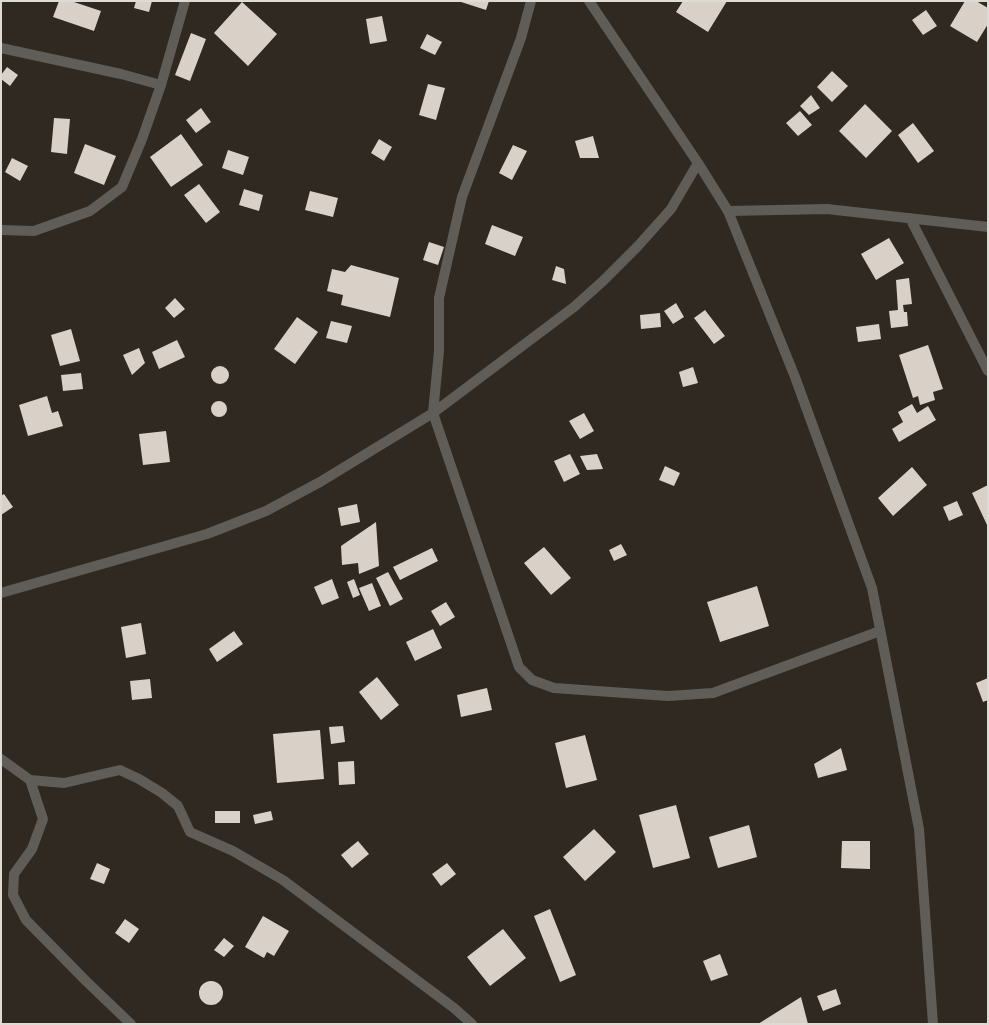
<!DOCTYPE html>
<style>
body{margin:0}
#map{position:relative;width:989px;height:1025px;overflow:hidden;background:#2f2921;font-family:"Work Sans",sans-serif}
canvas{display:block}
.frame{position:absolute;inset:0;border:2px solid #dedbd5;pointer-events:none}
</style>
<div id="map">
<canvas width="989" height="1025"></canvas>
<div class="frame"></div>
</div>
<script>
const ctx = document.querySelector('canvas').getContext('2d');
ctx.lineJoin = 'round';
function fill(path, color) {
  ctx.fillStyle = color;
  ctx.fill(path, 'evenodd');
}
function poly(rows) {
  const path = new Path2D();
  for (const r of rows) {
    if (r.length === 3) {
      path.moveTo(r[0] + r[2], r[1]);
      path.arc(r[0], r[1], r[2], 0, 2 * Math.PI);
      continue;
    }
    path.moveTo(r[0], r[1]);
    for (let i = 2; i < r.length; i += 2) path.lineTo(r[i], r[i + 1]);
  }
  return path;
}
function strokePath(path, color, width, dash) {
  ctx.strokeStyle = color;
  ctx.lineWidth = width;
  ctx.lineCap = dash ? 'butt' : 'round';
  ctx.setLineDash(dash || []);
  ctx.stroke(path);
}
fill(poly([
 [59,1,71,1,101,11,94,31,53,17],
 [136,1,152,1,149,12,134,8],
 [458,1,489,1,486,10],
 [683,1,727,1,708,32,676,12],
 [965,1,976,1,988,8,988,24,977,42,950,26],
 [242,2,277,34,248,66,214,33],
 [926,10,937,26,923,35,912,20],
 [382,16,387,41,370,44,366,19],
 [191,33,206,39,190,81,175,75],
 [427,34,442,42,435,55,420,48],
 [7,67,18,75,10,86,1,79,1,75],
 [832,71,848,86,832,102,817,87],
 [428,84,445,88,436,120,419,115],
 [811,95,820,108,809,115,800,106],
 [865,104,892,131,866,158,839,131],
 [201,108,211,122,196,133,186,120],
 [800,111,812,125,798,136,786,123],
 [54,118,70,119,67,154,51,152],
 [913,123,934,151,918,163,898,135],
 [181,134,203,165,171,187,150,157],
 [593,136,599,158,580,158,575,141],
 [379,139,392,147,384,161,371,153],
 [85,144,116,156,104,185,74,173],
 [513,145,527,151,512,180,499,173],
 [228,150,249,157,243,175,222,168],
 [12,158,28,166,20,181,5,172],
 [199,184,220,212,206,223,184,195],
 [244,189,263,195,259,211,239,205],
 [310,191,338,198,333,217,305,210],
 [492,225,523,237,515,256,485,244],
 [889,238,904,263,876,280,861,254],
 [429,242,444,247,438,265,423,260],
 [351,265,399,278,390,317,341,305,343,295,327,291,332,269,345,272],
 [556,266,564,269,566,284,552,280],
 [909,278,912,304,903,305,904,312,907,312,908,326,891,328,889,311,898,310,896,280],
 [175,298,185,309,174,318,165,308],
 [676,303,684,317,673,324,664,311],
 [705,310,725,336,714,344,694,318],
 [660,313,661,327,641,329,640,315],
 [297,317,318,332,295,364,274,349],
 [331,321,352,326,347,343,326,338],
 [879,324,881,339,858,342,856,327],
 [71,329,80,361,60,366,51,335],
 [177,340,185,357,159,369,152,352],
 [928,345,943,389,933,392,935,400,920,405,918,396,913,398,899,355],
 [139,348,145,363,132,375,123,355],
 [220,375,9],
 [693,367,698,383,683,387,679,372],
 [81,373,83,389,63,391,61,375],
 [47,396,52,413,58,411,63,426,28,436,19,405],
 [219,409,8],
 [912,404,917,413,928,406,936,420,899,442,892,429,903,422,898,412],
 [584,413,594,431,580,439,569,421],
 [166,431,170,462,143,465,139,434],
 [570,454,580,474,564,482,554,461],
 [597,454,603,469,587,470,580,456],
 [665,466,680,473,674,486,659,480],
 [912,467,927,485,893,516,878,498],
 [988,485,988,527,972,493],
 [4,494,13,507,1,515,1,496],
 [957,501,963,515,949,521,943,507],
 [357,504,360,522,341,526,338,508],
 [376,522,379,566,359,574,358,563,342,565,341,546],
 [621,544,627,555,614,561,609,550],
 [544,547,571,578,551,595,524,563],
 [432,548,438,561,400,580,393,567],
 [388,572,403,599,390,606,376,578],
 [332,579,339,598,322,605,314,587],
 [354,579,360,595,353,598,347,582],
 [372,583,381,606,369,611,359,588],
 [757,586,769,626,720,642,707,602],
 [446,602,455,617,440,626,431,611],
 [141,623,146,654,126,658,121,627],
 [433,629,442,648,415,661,406,642],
 [234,631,243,644,217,662,209,649],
 [377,677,399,705,381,720,359,692],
 [988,678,988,700,983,702,976,683],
 [150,679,152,698,132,700,130,681],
 [487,688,492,710,461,717,457,695],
 [343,726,345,742,331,744,329,727],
 [320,730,324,779,277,783,273,734],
 [585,735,597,780,566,788,555,743],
 [841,748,847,770,818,778,814,764],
 [354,761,355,784,339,785,338,762],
 [676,805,690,858,653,868,639,815],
 [215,811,240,811,240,823,215,823],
 [271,811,273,820,255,824,253,815],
 [749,825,757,857,718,868,709,837],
 [594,829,616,852,585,881,563,857],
 [358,841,369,854,352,868,341,855],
 [842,841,870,841,870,869,841,868],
 [97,863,110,869,104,884,90,879],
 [447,863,456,874,441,886,432,874],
 [550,909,576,975,560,982,534,916],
 [263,916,289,931,274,956,267,952,264,958,245,947],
 [125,919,139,929,129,943,115,933],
 [503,929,526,958,490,986,467,957],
 [224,938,234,946,224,957,214,950],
 [720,954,728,975,711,981,703,961],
 [211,993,12],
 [836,989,841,1004,823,1011,817,996],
 [801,997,808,1024,758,1024]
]), '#d9d1c7');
strokePath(poly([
 [531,1,521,38,462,197,439,298,439,351,433,413,519,667,532,680,554,688,668,696,713,693,880,631],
 [1,48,121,74,161,85,185,1],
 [728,211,827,209,988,227],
 [910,218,988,371],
 [1,230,34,231,90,211,122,187,142,139,161,85],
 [1,593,207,534,266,511,320,482,433,413,574,307,603,281,638,246,671,209,698,163],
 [1,759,30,780,64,783,120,770,139,779,162,793,178,806,190,832,233,851,283,880,454,1008,472,1024],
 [30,780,43,819,32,849,14,874,13,895,26,920,87,982,131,1024]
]), '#605d59', 10);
strokePath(poly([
 [589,1,698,163,728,211,795,377,872,588,919,829,933,1024]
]), '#605d59', 10);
</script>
